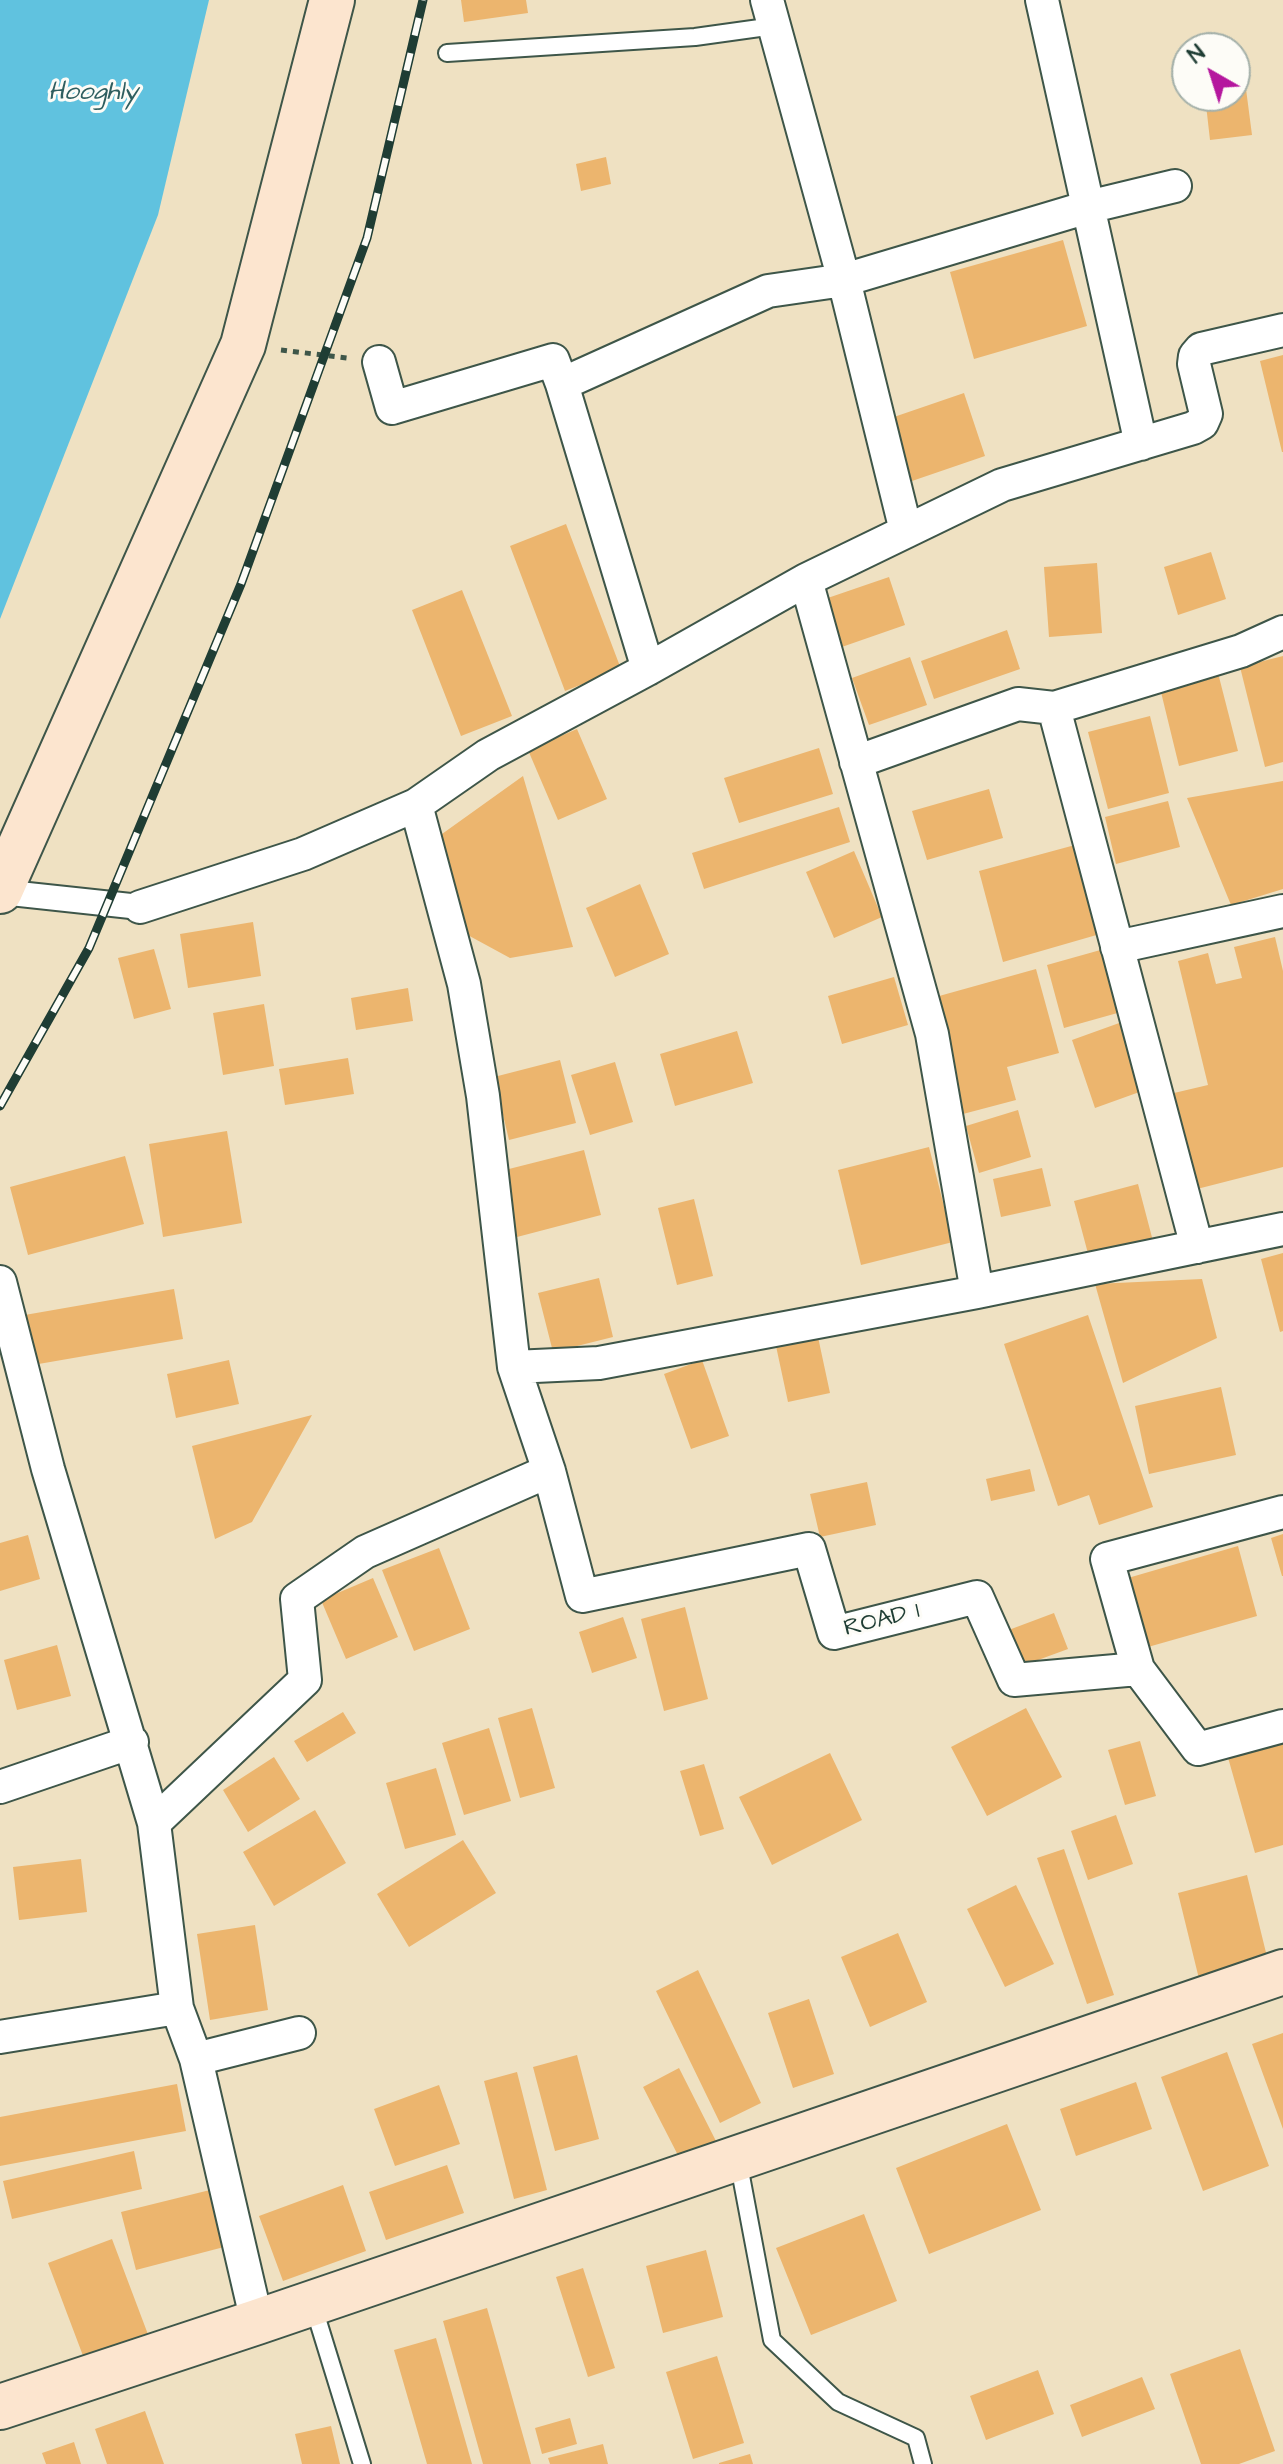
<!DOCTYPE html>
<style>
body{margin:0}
#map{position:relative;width:1283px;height:2464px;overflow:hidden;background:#efe1c2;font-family:"Architects Daughter",sans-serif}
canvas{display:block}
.north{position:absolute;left:1171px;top:32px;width:80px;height:80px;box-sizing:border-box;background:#fdfcf7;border:2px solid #a4b0a9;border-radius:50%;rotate:321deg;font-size:22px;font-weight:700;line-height:32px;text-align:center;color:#1f3d34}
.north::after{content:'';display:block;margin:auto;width:28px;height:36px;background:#b5179e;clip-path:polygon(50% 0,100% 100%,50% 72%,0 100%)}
</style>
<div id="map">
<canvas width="1283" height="2464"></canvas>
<div class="north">N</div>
</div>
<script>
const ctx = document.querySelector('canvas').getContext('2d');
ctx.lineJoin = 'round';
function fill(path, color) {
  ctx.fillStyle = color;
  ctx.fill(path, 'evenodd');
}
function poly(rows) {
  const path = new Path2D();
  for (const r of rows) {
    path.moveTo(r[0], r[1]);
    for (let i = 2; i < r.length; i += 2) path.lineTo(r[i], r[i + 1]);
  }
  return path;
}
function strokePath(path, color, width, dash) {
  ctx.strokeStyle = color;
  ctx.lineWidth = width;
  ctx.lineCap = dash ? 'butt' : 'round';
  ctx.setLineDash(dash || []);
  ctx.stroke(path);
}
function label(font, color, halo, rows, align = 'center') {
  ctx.font = font + ' "Architects Daughter",sans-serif';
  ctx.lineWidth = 6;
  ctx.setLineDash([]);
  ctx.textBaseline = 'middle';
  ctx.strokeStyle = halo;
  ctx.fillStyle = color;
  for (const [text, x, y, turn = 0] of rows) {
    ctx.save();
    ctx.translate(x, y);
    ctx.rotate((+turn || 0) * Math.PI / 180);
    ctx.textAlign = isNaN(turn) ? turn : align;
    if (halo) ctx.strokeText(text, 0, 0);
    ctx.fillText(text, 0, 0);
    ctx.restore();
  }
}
fill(poly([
 [0,0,209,0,158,215,0,619]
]), '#60c2df');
fill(poly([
 [461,0,526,0,528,13,464,22],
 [1246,89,1252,135,1210,140,1205,96,1235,96,1235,90],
 [606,157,611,184,581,191,576,164],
 [1063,240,1087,326,974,359,950,272],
 [1283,355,1283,452,1282,452,1260,361],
 [964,393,985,456,912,481,891,418],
 [566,524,621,669,565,691,510,546],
 [1211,552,1226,599,1178,615,1164,567],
 [1097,563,1102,633,1049,637,1044,567],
 [889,577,905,625,836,649,819,601],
 [462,590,512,716,461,736,412,610],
 [1007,630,1020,669,934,699,921,661],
 [1283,656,1283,762,1265,767,1240,667],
 [910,657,927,705,869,725,852,678],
 [1218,673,1238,751,1179,766,1160,688],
 [1150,716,1169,793,1108,809,1088,732],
 [577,729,607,799,558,820,528,750],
 [819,748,833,794,739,823,724,778],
 [523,776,573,947,510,958,464,933,435,839],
 [1283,781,1283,889,1231,905,1187,798],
 [989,789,1003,838,927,860,912,811],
 [1168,801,1180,847,1116,864,1105,817],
 [839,807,850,842,704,889,692,853],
 [1075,845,1100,934,1003,962,979,871],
 [854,851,882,917,834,938,806,872],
 [640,884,669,954,615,977,586,908],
 [253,922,261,976,188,988,180,934],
 [1275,937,1283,971,1283,1167,1197,1189,1174,1093,1208,1085,1178,961,1208,953,1216,984,1242,978,1234,947],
 [154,949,171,1009,134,1019,118,958],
 [1104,949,1121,1012,1064,1028,1047,965],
 [1036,969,1059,1053,1007,1067,1016,1100,963,1114,932,998],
 [894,977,908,1025,842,1044,828,996],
 [408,988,413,1021,356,1030,351,998],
 [264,1004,274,1066,223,1075,213,1013],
 [1122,1022,1145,1090,1095,1108,1072,1040],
 [737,1031,753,1083,675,1106,660,1054],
 [348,1058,354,1094,285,1105,279,1069],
 [560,1060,576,1123,509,1140,494,1077],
 [615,1062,633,1122,590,1135,571,1075],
 [1018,1110,1031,1157,979,1173,966,1126],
 [227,1131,242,1223,163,1237,149,1144],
 [929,1147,953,1242,861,1265,838,1170],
 [584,1150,601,1215,517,1237,501,1171],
 [125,1156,144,1224,28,1255,10,1187],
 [1042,1168,1051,1206,1001,1217,993,1179],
 [1138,1184,1154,1245,1090,1261,1074,1201],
 [694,1199,713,1276,677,1285,658,1208],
 [1283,1253,1283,1331,1280,1332,1261,1259],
 [599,1278,613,1337,553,1352,538,1293],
 [1202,1279,1217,1338,1123,1383,1095,1284],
 [174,1289,183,1339,27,1366,19,1316],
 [1088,1315,1153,1507,1099,1525,1089,1495,1058,1506,1004,1344],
 [818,1337,830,1393,788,1402,776,1346],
 [229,1360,239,1404,176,1418,167,1374],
 [702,1360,729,1436,691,1449,664,1374],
 [1221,1387,1236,1455,1149,1474,1135,1406],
 [312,1415,252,1522,215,1539,192,1446],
 [1030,1469,1035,1491,991,1501,986,1479],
 [867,1482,876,1525,820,1537,810,1494],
 [1283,1534,1283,1576,1282,1576,1271,1538],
 [28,1535,40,1579,0,1591,0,1543],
 [1238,1546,1257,1616,1148,1647,1128,1578],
 [439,1548,470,1629,414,1651,382,1570],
 [373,1578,398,1637,346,1659,321,1600],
 [685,1607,708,1699,664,1711,641,1619],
 [1054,1613,1068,1649,1019,1667,1006,1631],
 [623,1617,637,1658,592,1673,579,1632],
 [57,1645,71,1696,17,1710,4,1660],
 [532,1708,555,1788,520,1798,498,1718],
 [1026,1708,1062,1777,987,1816,951,1747],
 [343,1712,356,1733,307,1762,294,1741],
 [489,1728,511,1801,464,1815,442,1743],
 [1283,1737,1283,1845,1255,1853,1227,1754],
 [1140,1741,1156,1796,1125,1805,1108,1750],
 [830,1753,862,1820,772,1865,739,1797],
 [274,1757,300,1799,248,1832,223,1790],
 [704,1764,724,1829,700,1836,680,1771],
 [436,1768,456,1835,405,1849,386,1783],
 [315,1810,346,1863,274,1906,243,1852],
 [1116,1815,1133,1864,1088,1880,1071,1831],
 [463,1840,496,1893,409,1947,377,1894],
 [1064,1849,1114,1995,1087,2004,1037,1858],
 [81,1859,87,1912,19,1920,13,1867],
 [1247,1875,1270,1969,1201,1987,1178,1893],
 [1016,1885,1054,1964,1005,1987,967,1909],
 [255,1925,268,2010,210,2020,197,1934],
 [898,1933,927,2002,870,2027,841,1957],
 [698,1970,761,2103,720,2123,656,1991],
 [809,1999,834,2074,793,2088,768,2013],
 [1283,2033,1283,2129,1252,2044],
 [1227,2052,1269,2166,1203,2191,1161,2077],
 [577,2055,599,2139,555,2151,533,2067],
 [679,2068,719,2147,683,2165,643,2087],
 [517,2072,547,2190,514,2199,484,2081],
 [1136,2082,1152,2129,1076,2156,1060,2109],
 [177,2084,186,2131,0,2166,0,2117],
 [439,2085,460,2144,395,2166,374,2109],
 [1007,2124,1041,2210,929,2254,896,2168],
 [134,2151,142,2189,12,2219,3,2181],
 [447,2165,464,2213,386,2240,369,2192],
 [343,2185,366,2251,283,2281,259,2216],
 [210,2190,224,2247,136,2270,121,2212],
 [864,2214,897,2301,811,2335,776,2248],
 [112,2239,152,2345,88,2369,48,2263],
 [706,2250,723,2317,663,2333,646,2266],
 [583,2268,615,2368,588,2377,556,2277],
 [487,2308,531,2464,483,2464,443,2321],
 [436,2338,472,2464,427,2464,394,2350],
 [1240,2349,1275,2451,1239,2464,1201,2464,1170,2374],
 [717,2356,744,2443,693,2459,666,2372],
 [1038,2370,1054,2414,986,2440,970,2396],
 [1142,2377,1155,2409,1082,2437,1070,2405],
 [145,2411,164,2464,107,2464,95,2429],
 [570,2418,577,2444,542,2454,535,2428],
 [331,2426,340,2464,302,2464,295,2434],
 [74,2442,81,2464,46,2464,42,2453],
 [603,2444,608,2464,550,2464,548,2458],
 [750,2454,753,2464,719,2464,719,2463]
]), '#ecb56e');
const service = poly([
 [447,53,695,37,774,26],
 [738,2160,772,2340,838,2402,916,2438,923,2464],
 [313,2305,362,2464]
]);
const pedestrian = poly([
 [0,892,140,907]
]);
const minor = poly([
 [767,0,844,280,906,531],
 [1042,0,1141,444],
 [379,362,392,408,553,360,562,384,768,291,844,280,1088,207,1175,186],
 [562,384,648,669],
 [806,580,932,1034,977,1292],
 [1054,708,1197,1247],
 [856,762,1018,704,1054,708,1241,651,1283,632],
 [416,805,464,984,483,1096,514,1367,549,1471,582,1596,809,1549,834,1633,977,1597,1014,1680,1138,1669,1107,1559,1283,1512],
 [140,907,303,854,416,805,488,755,648,669,806,580,1002,485,1193,428,1202,423,1206,414,1194,364,1195,356,1201,349,1283,330],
 [1117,947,1283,911],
 [0,1282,48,1469,154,1823,177,2008,196,2059,257,2322],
 [514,1367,599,1363,977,1292,1283,1229],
 [1138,1669,1198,1749,1283,1726],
 [0,1787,132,1742],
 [154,1823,305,1680,297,1599,365,1552,549,1471],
 [0,2037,177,2008],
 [196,2059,299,2033]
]);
const secondary = poly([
 [0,891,243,345,332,0],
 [0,2407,257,2322,1283,1972]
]);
strokePath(service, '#3e5649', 20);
strokePath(pedestrian, '#3e5649', 28);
strokePath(minor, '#3e5649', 36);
strokePath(secondary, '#3e5649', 48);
strokePath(poly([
 [281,350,347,358]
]), '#3e5649', 5, [6, 6]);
strokePath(service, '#fff', 16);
strokePath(pedestrian, '#fff', 24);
strokePath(minor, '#fff', 32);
strokePath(secondary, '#fce5cf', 44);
const rail = poly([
 [0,1106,89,948,241,584,367,238,423,0]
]);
strokePath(rail, '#1f3d34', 9);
strokePath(rail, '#fdfcf7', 6, [18]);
label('24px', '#1f3d34', '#fdfcf7', [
 ["ROAD 1",882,1621,-14]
]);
label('italic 26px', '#2f5e5f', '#fdfcf7', [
 ["Hooghly",93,94]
]);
</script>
